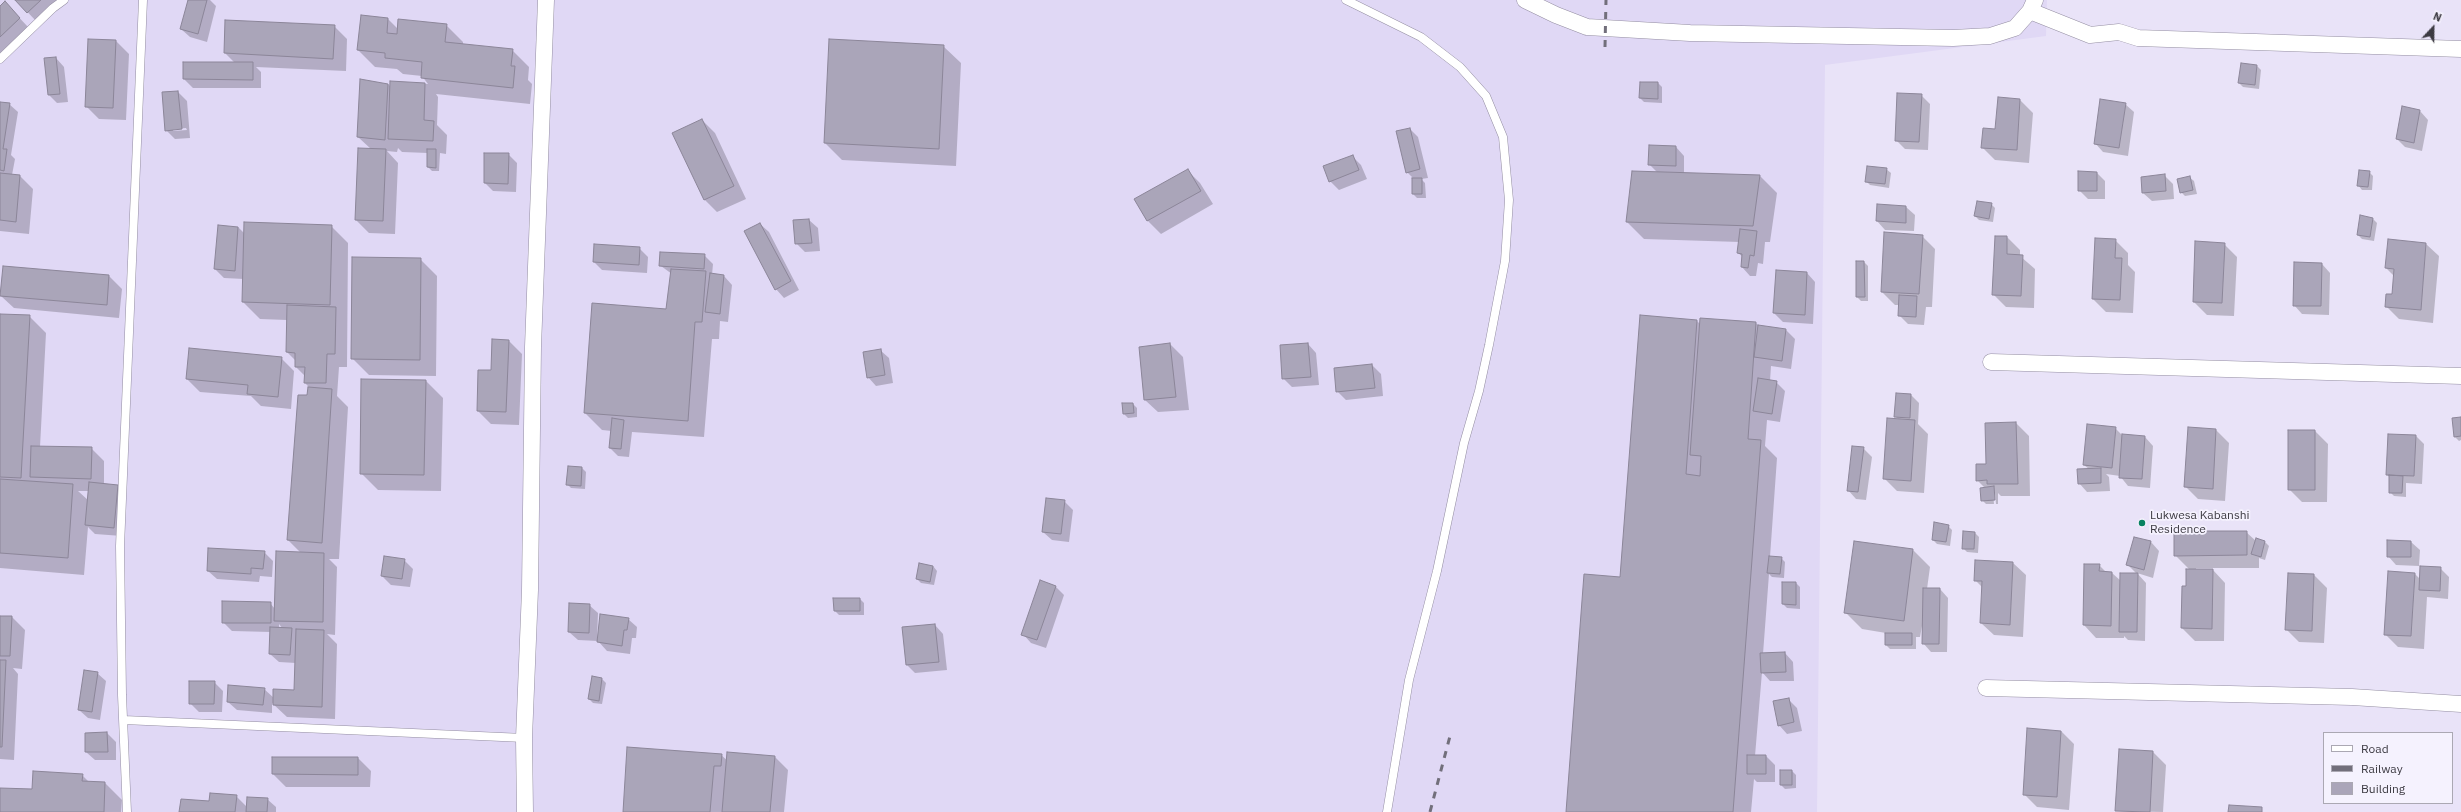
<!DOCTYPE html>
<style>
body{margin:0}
#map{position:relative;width:2461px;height:812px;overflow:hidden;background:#e9e3f8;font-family:"IBM Plex Sans",sans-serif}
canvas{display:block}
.legend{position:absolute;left:2323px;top:732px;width:130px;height:72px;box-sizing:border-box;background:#f5f2fe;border:1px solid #aba8b3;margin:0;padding:5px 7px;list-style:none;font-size:12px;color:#3c3a42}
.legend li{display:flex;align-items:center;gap:8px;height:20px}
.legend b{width:20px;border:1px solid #aba8b3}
.north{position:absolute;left:2413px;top:8px;width:40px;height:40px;-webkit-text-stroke:3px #f5f2fe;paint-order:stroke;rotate:22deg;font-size:11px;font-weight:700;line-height:16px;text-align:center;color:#3c3a42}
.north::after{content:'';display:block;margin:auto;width:14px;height:18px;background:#3c3a42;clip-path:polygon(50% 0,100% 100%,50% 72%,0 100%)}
</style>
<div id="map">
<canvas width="2461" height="812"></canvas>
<ul class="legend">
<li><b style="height:5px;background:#fff"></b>Road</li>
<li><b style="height:5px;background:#726f7b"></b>Railway</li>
<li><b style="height:11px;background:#aaa5b9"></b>Building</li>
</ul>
<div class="north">N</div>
</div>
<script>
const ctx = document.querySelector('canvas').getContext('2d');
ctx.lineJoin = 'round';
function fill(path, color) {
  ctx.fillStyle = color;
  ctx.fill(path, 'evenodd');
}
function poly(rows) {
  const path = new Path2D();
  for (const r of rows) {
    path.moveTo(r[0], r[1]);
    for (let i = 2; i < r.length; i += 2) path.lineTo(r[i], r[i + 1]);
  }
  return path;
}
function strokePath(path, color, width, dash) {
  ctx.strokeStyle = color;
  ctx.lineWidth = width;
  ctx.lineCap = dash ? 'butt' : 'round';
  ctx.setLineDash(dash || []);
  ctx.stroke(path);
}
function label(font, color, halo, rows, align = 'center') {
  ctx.font = font + ' "IBM Plex Sans",sans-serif';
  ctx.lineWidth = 3.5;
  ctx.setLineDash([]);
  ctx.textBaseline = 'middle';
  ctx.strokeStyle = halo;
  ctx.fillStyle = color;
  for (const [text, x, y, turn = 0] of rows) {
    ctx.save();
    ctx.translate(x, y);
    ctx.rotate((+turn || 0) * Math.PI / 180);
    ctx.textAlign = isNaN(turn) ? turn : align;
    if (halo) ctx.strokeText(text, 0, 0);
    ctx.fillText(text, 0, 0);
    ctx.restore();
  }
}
fill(poly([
 [0,0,2047,0,2046,36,1825,65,1817,812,0,812]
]), '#e0d8f5');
fill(poly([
 [16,0,59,0,36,21],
 [189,0,210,0,216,6,207,42,190,37,181,29],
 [0,7,13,11,28,27,0,53],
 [388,19,398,29,446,25,463,42,463,45,512,50,529,67,528,80,532,84,530,104,436,94,438,97,437,125,447,135,446,154,440,153,439,171,432,171,428,167,428,153,402,152,398,148,397,152,387,151,398,163,395,234,369,233,356,220,371,149,358,137,388,84,391,87,391,82,428,84,422,76,403,74,397,69,375,67,358,50],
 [334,26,347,39,346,71,256,67,261,72,261,88,193,88,184,79,235,63,225,53],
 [830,40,943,46,961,63,956,166,842,160,825,143],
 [116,41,129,54,126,120,99,119,86,106],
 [56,58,64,67,68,102,57,103,49,95],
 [2241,64,2257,66,2261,70,2259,89,2243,87,2239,83],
 [1658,83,1662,87,1662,103,1644,102,1640,98],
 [178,92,187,101,190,138,175,139,166,130],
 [186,128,187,130,173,131,173,129],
 [1921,95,1930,104,1928,150,1905,149,1896,140],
 [1998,98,2020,100,2033,113,2029,163,1995,160,1982,147,1996,130],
 [0,103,9,104,18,112,11,155,15,159,12,175,20,176,33,189,29,234,0,231],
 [2125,104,2134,112,2128,156,2103,152,2095,143],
 [2420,111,2428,120,2422,151,2405,147,2397,139],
 [702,120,715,133,746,199,717,212,704,199],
 [1410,129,1418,137,1428,178,1421,179,1425,183,1426,198,1417,198,1413,194,1413,178,1407,172],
 [1676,147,1684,156,1684,174,1760,176,1777,193,1770,242,1765,242,1763,264,1758,263,1756,276,1750,276,1742,267,1743,257,1738,253,1740,242,1644,239,1627,222,1658,173,1649,164],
 [508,154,517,163,516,192,493,191,485,183],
 [1352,156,1361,165,1367,179,1339,190,1330,181],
 [1886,169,1891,173,1889,188,1870,185,1866,181],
 [1187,170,1200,183,1213,204,1161,234,1148,221,1136,200],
 [2369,172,2373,176,2372,190,2362,190,2358,185],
 [2097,173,2105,181,2105,199,2088,199,2079,190],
 [2164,175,2173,184,2174,199,2152,201,2143,193],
 [2189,177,2194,181,2197,194,2185,196,2181,192],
 [1991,204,1995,208,1993,222,1979,220,1975,216],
 [1906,207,1915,215,1914,231,1885,230,1877,221],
 [2373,219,2377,223,2374,241,2362,239,2358,235],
 [809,220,818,228,820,251,805,252,796,243],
 [760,224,769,232,799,290,784,298,776,289],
 [331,226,348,243,347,367,339,367,337,396,348,407,339,559,329,559,337,567,335,635,327,634,337,644,335,719,287,717,272,703,272,713,237,710,228,702,264,689,274,698,295,691,296,663,279,662,270,654,271,632,232,631,223,622,270,603,275,609,301,553,288,540,308,396,311,389,305,383,305,376,296,367,296,361,287,352,287,320,260,319,243,302,244,279,224,278,215,269,238,227,245,234],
 [279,624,283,629,279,629],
 [1922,236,1935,249,1932,307,1926,307,1924,325,1908,324,1899,315,1900,305,1895,305,1882,292],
 [2007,237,2020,250,2020,256,2035,269,2034,308,2006,307,1993,294],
 [2115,240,2128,253,2128,265,2135,272,2133,313,2106,312,2093,299],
 [2389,240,2426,244,2439,256,2433,323,2399,319,2386,306,2392,296,2394,276,2386,268],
 [2224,244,2237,257,2234,316,2207,315,2194,302],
 [639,248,648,257,647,273,602,270,594,262],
 [704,255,713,264,712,275,724,276,732,285,728,322,720,321,719,339,712,339,704,437,632,432,629,457,618,456,610,448,612,431,602,430,585,413,667,310,672,274,661,266],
 [420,259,437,276,436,376,369,375,352,358],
 [1864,262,1868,266,1868,301,1861,301,1857,297],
 [2322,264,2330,273,2329,315,2302,314,2294,305],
 [1807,273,1815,282,1813,324,1783,322,1774,313],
 [109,276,122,289,119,318,14,308,1,296],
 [0,315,29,316,46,333,40,447,91,448,104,461,104,485,117,486,126,495,122,536,95,534,88,527,84,575,0,568],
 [78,491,90,491,89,501],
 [1697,321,1700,324,1756,323,1759,326,1786,330,1795,339,1791,369,1771,366,1770,381,1776,382,1785,391,1780,422,1767,420,1765,446,1777,458,1770,557,1781,558,1785,562,1784,578,1772,577,1769,574,1763,654,1785,653,1793,662,1794,681,1770,681,1762,672,1755,756,1766,756,1775,765,1775,782,1757,782,1754,779,1751,812,1567,812,1621,578],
 [509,341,522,354,519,425,491,424,478,411,492,371],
 [1170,344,1183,357,1189,410,1158,412,1145,400],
 [1308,344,1316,353,1319,385,1292,387,1283,378],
 [880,350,889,358,893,383,876,386,868,377],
 [281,358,294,371,291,409,261,406,251,396,200,392,187,379],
 [1372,365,1381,374,1383,396,1346,400,1337,391],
 [426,381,443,398,441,491,378,490,361,473],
 [1911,395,1919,403,1918,424,1928,434,1924,493,1897,491,1884,478,1899,420,1895,416],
 [1133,404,1137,408,1137,417,1128,418,1124,414],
 [2461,418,2461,440,2459,441,2455,437],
 [2016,423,2029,436,2030,496,2001,496,1998,493,1998,504,1996,504,1995,493,1993,493,1994,504,1986,504,1982,500,1985,488,1977,480],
 [2115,428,2122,435,2145,437,2153,446,2150,488,2128,486,2120,476,2106,474,2109,477,2110,491,2087,492,2079,483,2089,469,2084,465],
 [2189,428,2216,430,2229,443,2225,501,2198,499,2185,486],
 [2315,431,2328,444,2327,502,2302,502,2289,489],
 [2416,436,2424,444,2422,484,2406,483,2406,497,2394,496,2390,492,2390,478,2387,474],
 [1863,448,1872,457,1866,500,1856,499,1848,490],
 [569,467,582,468,586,472,585,489,571,488,567,484],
 [1064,501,1073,510,1069,542,1052,540,1043,532],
 [1948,526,1952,530,1950,546,1937,544,1933,540],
 [2246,532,2256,541,2256,539,2265,542,2269,546,2265,560,2259,558,2259,568,2196,568,2196,570,2213,570,2225,583,2224,641,2195,641,2182,628,2190,570,2175,555],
 [1975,533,1979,537,1978,553,1967,552,1963,548],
 [2134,538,2151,542,2159,551,2153,578,2137,573,2146,583,2145,641,2128,640,2124,636,2124,638,2096,638,2084,625,2099,565,2106,572,2112,573,2121,581,2137,574,2128,565],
 [2411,542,2420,550,2419,566,2396,565,2388,556],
 [1913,550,1930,567,1927,589,1940,589,1948,598,1947,652,1931,652,1923,643,1922,626,1920,637,1916,637,1916,649,1890,649,1886,645,1886,633,1862,629,1845,612],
 [264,552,273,561,272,577,260,576,259,582,217,579,208,571],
 [404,560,413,569,410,587,391,585,382,576],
 [2013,563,2026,575,2023,637,1994,635,1981,623,1983,588,1975,580],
 [933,566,937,571,934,585,921,583,917,579],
 [2440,568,2449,577,2448,599,2427,597,2424,649,2398,647,2385,634,2415,574,2421,580],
 [2289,574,2314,575,2327,588,2324,643,2299,642,2286,629],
 [1796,583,1800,587,1800,609,1787,608,1783,604],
 [1056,587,1064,595,1046,648,1031,643,1023,634],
 [834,599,860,599,864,603,864,615,839,615,835,611],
 [589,605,598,613,597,639,628,619,637,627,636,638,632,638,630,654,607,651,598,641,578,640,569,632],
 [0,617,12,617,25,630,22,669,13,668,18,674,14,760,0,759],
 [935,625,943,634,947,670,915,673,907,665],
 [97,673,106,681,100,720,88,718,79,710],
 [602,679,606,683,602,704,593,703,589,699],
 [214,682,223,691,222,712,199,712,190,703],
 [1788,699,1797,708,1802,731,1787,734,1779,725],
 [2061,731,2074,744,2069,810,2037,807,2024,794],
 [107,733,116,742,116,760,95,760,86,752],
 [2119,750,2153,752,2166,765,2163,812,2116,811],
 [721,755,728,761,775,757,788,770,784,812,624,812],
 [273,758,358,758,371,771,370,787,286,787,273,774],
 [1792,771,1796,775,1796,788,1785,789,1781,785],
 [82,775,89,782,105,783,122,800,121,812,0,812,0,789,33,790],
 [236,796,247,807,267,799,276,807,276,812,180,812]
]), '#0003');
const building = poly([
 [15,0,41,0,27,13,15,0],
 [188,0,207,0,198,34,180,29,188,0],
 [5,1,20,18,0,37,0,6,5,1],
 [361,15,388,18,387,33,397,34,398,19,447,24,445,42,513,49,511,66,515,66,513,88,421,78,422,62,385,58,385,53,357,50,361,15],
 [225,20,335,25,333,59,224,53,225,20],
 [88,39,116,40,113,108,85,107,88,39],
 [829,39,944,45,939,149,824,143,829,39],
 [56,57,60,94,48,95,44,58,56,57],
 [183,62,253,62,253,80,183,79,183,62],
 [2241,63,2257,65,2255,85,2238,83,2241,63],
 [360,79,388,84,385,140,357,137,360,79],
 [390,81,425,83,424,120,434,121,433,141,388,139,390,81],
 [1640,82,1658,82,1658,99,1639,98,1640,82],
 [178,91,182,129,165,131,162,92,178,91],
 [1897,93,1922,94,1919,142,1895,141,1897,93],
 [1998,97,2020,99,2017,150,1981,148,1983,128,1995,129,1998,97],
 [2100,99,2126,103,2119,148,2094,144,2100,99],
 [0,102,10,103,3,149,7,149,4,171,0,170,0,102],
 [2402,106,2420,110,2414,143,2396,139,2402,106],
 [702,119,734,186,704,200,672,133,702,119],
 [1410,128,1420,169,1406,173,1396,131,1410,128],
 [1649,145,1676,146,1676,166,1648,165,1649,145],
 [358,148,386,149,383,221,355,220,358,148],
 [427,149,436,149,436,168,427,167,427,149],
 [484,153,509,153,508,184,484,183,484,153],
 [1353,155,1359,170,1329,182,1323,166,1353,155],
 [1867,166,1887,168,1885,184,1865,182,1867,166],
 [1188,169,1201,191,1147,221,1134,199,1188,169],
 [2359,170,2370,171,2368,187,2357,186,2359,170],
 [1632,171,1760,175,1753,226,1626,222,1632,171],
 [2078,171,2097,172,2097,191,2078,191,2078,171],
 [0,173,20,175,16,222,0,220,0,173],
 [2165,174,2166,191,2142,193,2141,177,2165,174],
 [2190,176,2193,190,2180,193,2177,179,2190,176],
 [1412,178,1422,178,1422,194,1412,194,1412,178],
 [1977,201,1992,203,1989,219,1974,216,1977,201],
 [1877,204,1906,206,1906,223,1876,221,1877,204],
 [2360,215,2373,218,2370,237,2357,235,2360,215],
 [809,219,812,243,795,244,793,220,809,219],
 [244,222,332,225,330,305,242,302,244,222],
 [760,223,791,281,775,290,744,231,760,223],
 [218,225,238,227,235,271,214,269,218,225],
 [1740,229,1757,231,1754,256,1750,255,1748,268,1741,267,1742,254,1737,253,1740,229],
 [1884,232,1923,235,1919,294,1881,292,1884,232],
 [1995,236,2007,236,2007,254,2023,255,2021,296,1992,295,1995,236],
 [2095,238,2116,239,2115,258,2122,258,2120,300,2092,299,2095,238],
 [2388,239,2426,243,2421,310,2385,307,2386,294,2392,294,2394,269,2385,268,2388,239],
 [2195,241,2225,243,2222,303,2193,302,2195,241],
 [594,244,640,247,639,265,593,262,594,244],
 [660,252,705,254,704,269,659,266,660,252],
 [352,257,421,258,420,360,351,359,352,257],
 [1856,261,1864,261,1865,297,1856,297,1856,261],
 [2294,262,2322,263,2321,306,2293,306,2294,262],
 [3,266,109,275,107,305,0,296,3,266],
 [671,269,706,271,702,322,695,322,688,421,584,413,592,303,666,309,671,269],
 [1776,270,1807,272,1805,315,1773,313,1776,270],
 [710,273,724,275,720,314,705,312,710,273],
 [1899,295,1917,296,1916,317,1898,316,1899,295],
 [287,305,336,307,335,354,327,354,326,383,304,383,305,367,295,367,295,353,286,352,287,305],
 [0,314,30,315,21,478,0,477,0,314],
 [1640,315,1697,320,1686,474,1700,476,1701,456,1690,455,1700,318,1756,322,1748,439,1761,440,1733,812,1566,812,1584,574,1620,577,1640,315],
 [1758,325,1786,329,1782,361,1754,357,1758,325],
 [492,339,509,340,506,412,477,411,478,370,491,370,492,339],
 [1170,343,1176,397,1144,400,1139,347,1170,343],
 [1308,343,1311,377,1282,379,1280,345,1308,343],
 [189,348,282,357,278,397,247,394,248,385,186,379,189,348],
 [881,349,885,375,867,378,863,352,881,349],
 [1372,364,1375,388,1336,392,1334,368,1372,364],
 [1758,378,1777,381,1772,414,1753,411,1758,378],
 [361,379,426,380,424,475,360,474,361,379],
 [308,387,332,389,322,543,287,540,298,395,307,395,308,387],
 [1896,393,1911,394,1910,418,1894,417,1896,393],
 [1122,403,1133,403,1134,413,1123,414,1122,403],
 [2461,417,2461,436,2454,437,2452,418,2461,417],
 [612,418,624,420,621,449,609,448,612,418],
 [1887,418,1915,420,1911,481,1883,479,1887,418],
 [2016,422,2018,484,1987,484,1987,480,1976,481,1976,464,1986,464,1985,423,2016,422],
 [2087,424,2116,427,2112,468,2083,465,2087,424],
 [2188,427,2216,429,2213,489,2184,487,2188,427],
 [2288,430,2315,430,2315,490,2288,490,2288,430],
 [2122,434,2145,436,2142,479,2119,478,2122,434],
 [2388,434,2416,435,2414,476,2386,475,2388,434],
 [31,446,92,447,91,479,30,477,31,446],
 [1852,446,1864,447,1858,492,1847,491,1852,446],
 [568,466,582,467,581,486,566,485,568,466],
 [2101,468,2101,483,2078,484,2077,469,2101,468],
 [2389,475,2403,476,2402,493,2389,493,2389,475],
 [0,479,73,484,68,558,0,553,0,479],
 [89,482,118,485,114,528,85,525,89,482],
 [1994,486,1995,500,1981,501,1980,488,1994,486],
 [1046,498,1065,500,1061,534,1042,532,1046,498],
 [1934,522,1949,525,1946,542,1932,540,1934,522],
 [1963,531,1975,532,1974,549,1962,549,1963,531],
 [2174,531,2247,531,2247,555,2174,556,2174,531],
 [2134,537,2151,541,2144,570,2126,565,2134,537],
 [2256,538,2265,541,2261,557,2251,554,2256,538],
 [2387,540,2411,541,2411,557,2387,557,2387,540],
 [1854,541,1913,549,1904,621,1844,613,1854,541],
 [208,548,265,551,263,569,251,568,251,574,207,571,208,548],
 [276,551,324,553,323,622,274,621,276,551],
 [384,556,405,559,402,579,381,576,384,556],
 [1769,556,1782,557,1780,574,1767,573,1769,556],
 [1975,560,2013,562,2010,625,1980,623,1982,581,1974,581,1975,560],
 [919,563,933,566,930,582,916,579,919,563],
 [2084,564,2100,564,2099,571,2112,572,2111,626,2083,625,2084,564],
 [2420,566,2441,567,2440,591,2419,590,2420,566],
 [2186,569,2213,569,2212,629,2181,628,2182,586,2186,586,2186,569],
 [2388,571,2415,573,2411,636,2384,635,2388,571],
 [2120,573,2138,573,2137,632,2119,632,2120,573],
 [2288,573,2314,574,2312,631,2285,630,2288,573],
 [1040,580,1056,586,1037,640,1021,635,1040,580],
 [1782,582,1796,582,1796,605,1782,604,1782,582],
 [1923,588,1940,588,1939,644,1922,644,1923,588],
 [833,598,860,598,860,611,834,611,833,598],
 [222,601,271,602,271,623,222,623,222,601],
 [569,603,590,604,589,633,568,632,569,603],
 [600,614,629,618,627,630,624,630,622,646,597,642,600,614],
 [0,616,12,616,10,656,0,656,0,616],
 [935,624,939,662,906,665,902,627,935,624],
 [270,627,292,628,290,655,269,654,270,627],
 [296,629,324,630,322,707,273,705,273,689,294,690,296,629],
 [1885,633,1912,633,1912,645,1885,645,1885,633],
 [1785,652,1786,672,1761,673,1760,653,1785,652],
 [0,660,6,660,2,747,0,747,0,660],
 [84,670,98,672,92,712,78,710,84,670],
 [592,676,602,678,599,701,588,699,592,676],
 [189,681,215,681,214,704,189,704,189,681],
 [228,685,265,688,263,705,227,702,228,685],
 [1789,698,1794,722,1778,726,1773,701,1789,698],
 [2027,728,2061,731,2057,797,2023,795,2027,728],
 [107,732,108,752,85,752,85,733,107,732],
 [627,747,722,754,721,766,714,766,710,812,623,812,627,747],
 [2119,749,2153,751,2150,812,2115,811,2119,749],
 [727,752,775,756,770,812,722,812,727,752],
 [1747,755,1766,755,1766,774,1747,774,1747,755],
 [272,757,358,757,358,775,272,774,272,757],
 [1780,770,1792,770,1792,785,1780,785,1780,770],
 [33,771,83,774,82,781,105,782,104,812,0,812,0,788,32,789,33,771],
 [210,793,237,795,235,812,179,812,181,799,209,801,210,793],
 [247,797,268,798,267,812,246,812,247,797],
 [2229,805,2262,807,2262,812,2228,812,2229,805]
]);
fill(building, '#aaa5b9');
strokePath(building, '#8c8699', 1);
const service = poly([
 [1346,0,1421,37,1460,67,1486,96,1503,137,1509,200,1505,261,1489,345,1479,391,1464,443,1437,571,1409,680,1387,812],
 [0,59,53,8,64,0],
 [124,720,524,738],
 [127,812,122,695,120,546,143,0]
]);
const minor = poly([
 [1525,0,1556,15,1587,27,1690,33,1953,38,1990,36,2015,28,2030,11,2035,0],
 [2030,11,2090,35,2119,32,2138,38,2461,49],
 [1991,362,2461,376],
 [1986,688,2352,697,2461,704],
 [525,812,524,738,530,590,533,347,546,0]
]);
strokePath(service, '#948ea2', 9);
strokePath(minor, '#948ea2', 17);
strokePath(service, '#fff', 8);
strokePath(minor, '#fff', 16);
strokePath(poly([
 [1605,47,1606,0],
 [1430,812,1450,736]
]), '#726f7b', 3, [7, 7]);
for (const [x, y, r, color] of [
 [2142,523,4,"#078161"]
]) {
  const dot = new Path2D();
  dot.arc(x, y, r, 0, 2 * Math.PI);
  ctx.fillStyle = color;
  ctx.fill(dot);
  strokePath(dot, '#f5f2fe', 1.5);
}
label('12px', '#3c3a42', '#f5f2fe', [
 ["Lukwesa Kabanshi",2150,516],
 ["Residence",2150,530]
], 'left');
</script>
